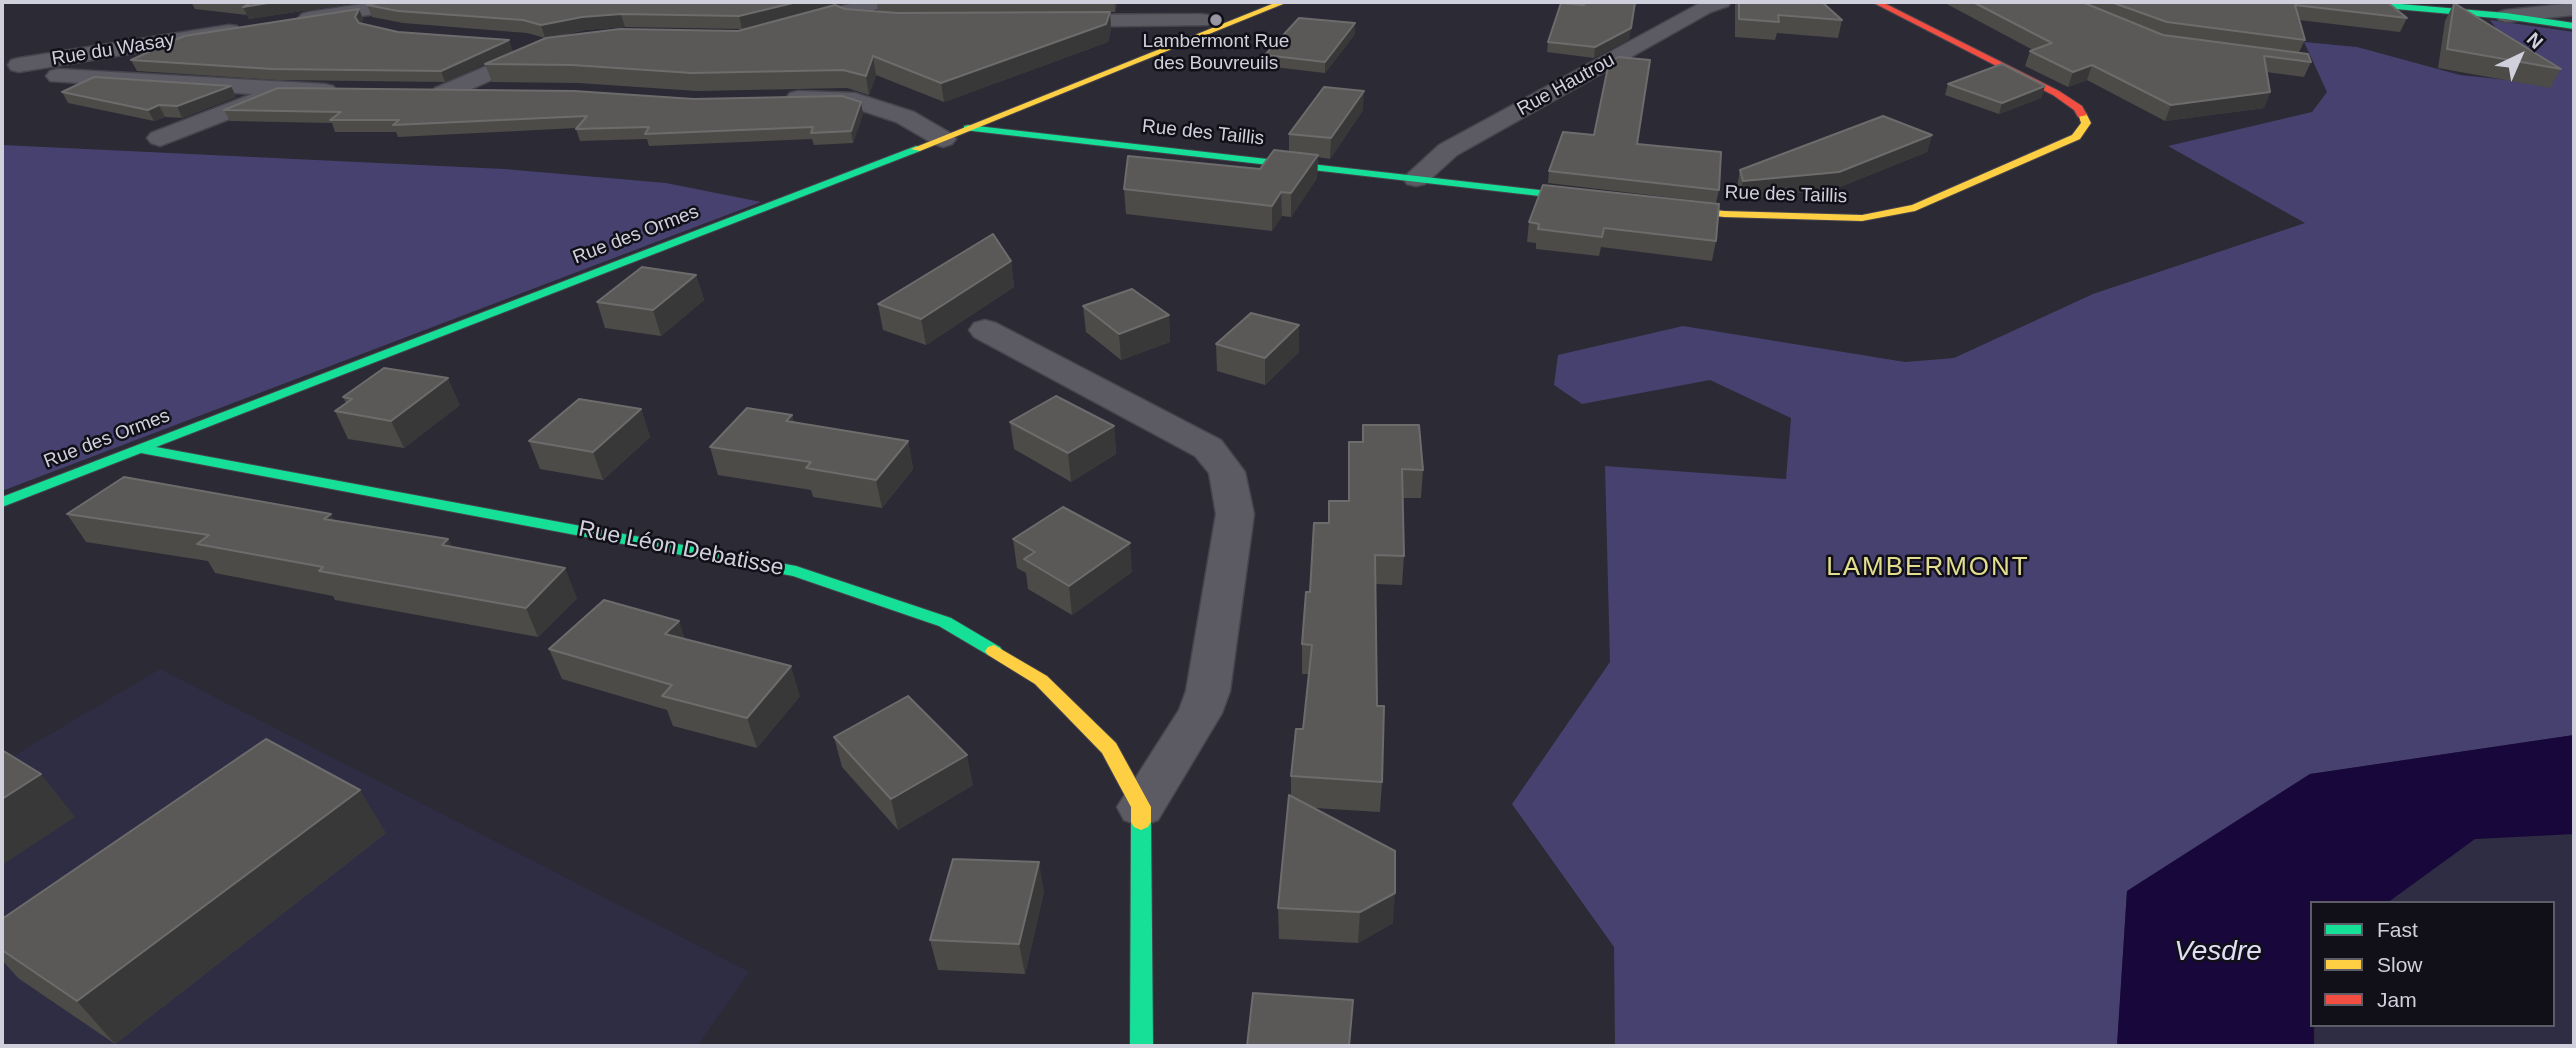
<!DOCTYPE html>
<meta charset="utf-8">
<style>
body{margin:0}
#map{position:relative;width:2576px;height:1048px;overflow:hidden;background:#2c2a35;font-family:Helvetica,sans-serif}
canvas{display:block}
.frame{position:absolute;inset:0;border:4px solid #d0d0dc;pointer-events:none}
.legend{position:absolute;left:2310px;top:901px;width:245px;height:126px;box-sizing:border-box;background:#111019;border:2px solid #5d5d67;margin:0;padding:9px 12px;list-style:none;font-size:21px;color:#d0d0dc}
.legend li{display:flex;align-items:center;gap:14px;height:35px}
.legend b{width:35px;border:2px solid #5d5d67}
.north{position:absolute;left:2485px;top:21px;width:70px;height:70px;-webkit-text-stroke:5px #111019;paint-order:stroke;rotate:44deg;font-size:19px;font-weight:700;line-height:28px;text-align:center;color:#d0d0dc}
.north::after{content:'';display:block;margin:auto;width:24px;height:32px;background:#d0d0dc;clip-path:polygon(50% 0,100% 100%,50% 72%,0 100%)}
</style>
<div id="map">
<canvas width="2576" height="1048"></canvas>
<div class="frame"></div>
<ul class="legend">
<li><b style="height:9px;background:#16e098"></b>Fast</li>
<li><b style="height:9px;background:#ffcf43"></b>Slow</li>
<li><b style="height:9px;background:#f24e42"></b>Jam</li>
</ul>
<div class="north">N</div>
</div>
<script>
const ctx = document.querySelector('canvas').getContext('2d');
ctx.lineJoin = 'round';
function fill(path, color) {
  ctx.fillStyle = color;
  ctx.fill(path, 'evenodd');
}
function poly(rows) {
  const path = new Path2D();
  for (const r of rows) {
    path.moveTo(r[0], r[1]);
    for (let i = 2; i < r.length; i += 2) path.lineTo(r[i], r[i + 1]);
  }
  return path;
}
function strokePath(path, color, width, dash) {
  ctx.strokeStyle = color;
  ctx.lineWidth = width;
  ctx.lineCap = dash ? 'butt' : 'round';
  ctx.setLineDash(dash || []);
  ctx.stroke(path);
}
function label(font, color, halo, rows, align = 'center') {
  ctx.font = font + ' Helvetica,sans-serif';
  ctx.lineWidth = 5;
  ctx.setLineDash([]);
  ctx.textBaseline = 'middle';
  ctx.strokeStyle = halo;
  ctx.fillStyle = color;
  for (const [text, x, y, turn = 0] of rows) {
    ctx.save();
    ctx.translate(x, y);
    ctx.rotate((+turn || 0) * Math.PI / 180);
    ctx.textAlign = isNaN(turn) ? turn : align;
    if (halo) ctx.strokeText(text, 0, 0);
    ctx.fillText(text, 0, 0);
    ctx.restore();
  }
}
fill(poly([
 [160,669,749,972,697,1046,2,1046,2,763],
 [2574,834,2574,1046,2314,1046,2315,1025,2553,1025,2553,903,2387,903,2474,839]
]), '#2f2d44');
fill(poly([
 [2490,20,2574,32,2574,735,2310,774,2127,891,2117,1046,1615,1046,1614,947,1512,804,1610,662,1605,466,1786,479,1791,418,1710,380,1582,404,1554,385,1558,355,1683,326,1905,362,1954,358,2093,294,2305,223,2168,146,2312,112,2327,92,2304,42,2357,47,2460,75,2537,83],
 [2,145,504,169,666,183,761,202,2,491]
]), '#47416f');
fill(poly([
 [2574,735,2574,834,2475,839,2387,903,2312,903,2314,1046,2117,1046,2127,891,2310,774]
]), '#17073b');
const street = poly([
 [375,2,424,2,421,6,414,8,309,24,302,22,298,18,302,14,309,12,375,2],
 [858,2,891,2,888,6,802,29,794,28,791,23,794,18,858,2],
 [1702,2,1731,2,1728,6,1711,12,1457,155,1425,184,1416,186,1407,184,1403,178,1439,145,1702,2],
 [2574,3,2574,15,2506,22,2499,20,2495,16,2499,12,2506,10,2574,3],
 [1200,14,1208,15,1211,20,1208,25,1058,27,1050,26,1047,21,1050,16,1058,15,1200,14],
 [229,25,237,26,240,31,237,36,19,72,11,70,8,65,11,60,19,58,229,25],
 [536,45,544,47,547,52,544,57,451,98,435,98,431,93,435,88,536,45],
 [58,69,325,84,333,86,337,91,333,96,325,98,284,96,281,99,160,146,151,143,147,138,151,133,252,94,50,81,46,76,50,71,58,69],
 [798,91,855,93,914,112,952,134,956,139,952,144,943,147,934,144,896,122,845,105,790,103,786,98,790,93,798,91],
 [985,320,996,323,1221,440,1245,472,1254,514,1230,691,1222,713,1158,820,1141,826,1124,820,1117,807,1179,710,1186,691,1216,514,1209,473,1195,456,974,337,969,330,974,323,985,320]
]);
const fast = poly([
 [2348,2,2377,2,2506,13,2574,23,2574,29,2506,19,2352,5,2348,2],
 [968,125,1592,196,1598,199,1592,202,964,130,964,126,968,125],
 [916,146,920,147,920,151,156,447,796,566,951,618,1000,647,1003,651,1000,655,988,655,939,626,793,576,141,453,2,507,2,497,916,146],
 [1141,814,1148,817,1151,822,1153,1046,1130,1046,1131,822,1134,817,1141,814]
]);
const slow = poly([
 [1277,2,1288,2,920,151,911,149,1277,2],
 [2078,113,2086,113,2091,123,2080,139,1915,211,1862,221,1724,217,1666,210,1660,207,1666,204,1724,211,1862,215,1912,205,2072,135,2081,123,2078,113],
 [994,645,1047,676,1116,743,1151,807,1151,822,1148,827,1141,830,1134,827,1131,822,1131,807,1102,753,1035,684,988,655,985,651,988,647,994,645]
]);
const jam = poly([
 [1872,2,1882,2,2059,91,2082,106,2087,115,2078,117,2074,110,2053,95,1872,2]
]);
strokePath(street, '#46454e', 3);
strokePath(fast, '#46454e', 2);
strokePath(slow, '#46454e', 2);
strokePath(jam, '#46454e', 2);
fill(street, '#5c5b63');
fill(fast, '#16e098');
fill(slow, '#ffcf43');
fill(jam, '#f24e42');
fill(poly([
 [191,2,361,2,249,19,247,15,195,9],
 [384,2,849,2,742,29,625,27,585,30,554,37,738,31,845,9,878,12,877,2,1118,2,1115,12,1110,12,1111,29,1108,42,944,102,876,75,869,95,847,88,697,91,578,83,492,82,485,64,545,38,527,33,403,23,372,17,367,5],
 [1636,2,1629,39,1594,58,1547,52,1548,42,1584,5],
 [1735,2,1822,2,1842,20,1838,38,1777,33,1775,40,1735,37],
 [1943,2,2387,2,2407,18,2400,32,2299,20,2305,40,2299,52,2311,62,2304,77,2266,72,2270,92,2264,108,2165,121,2087,80,2068,87,2025,66,2030,51,2033,50],
 [2454,3,2561,69,2550,88,2438,68,2445,21],
 [359,9,363,19,361,23,398,32,513,51,445,82,277,80,137,71,131,60],
 [1355,23,1355,34,1325,73,1265,66,1265,55],
 [1948,84,2045,86,2041,98,1999,114,1945,95],
 [231,86,236,97,182,118,165,117,154,121,68,103,62,92],
 [224,110,863,114,853,143,814,145,812,139,649,146,647,139,580,141,576,129,577,128,398,137,396,132,335,132,332,123,230,121],
 [1363,110,1330,159,1318,157,1317,178,1291,217,1282,216,1272,231,1126,214,1124,189,1260,169,1289,151,1289,134],
 [1932,135,1927,152,1835,189,1739,199,1737,187,1740,170],
 [1637,144,1719,190,1716,203,1548,183,1549,171],
 [1543,185,1716,241,1712,261,1601,247,1599,256,1536,249,1536,243,1527,242,1529,222],
 [1011,261,1014,287,926,345,883,330,878,304],
 [696,275,704,300,661,336,605,328,597,302],
 [1083,306,1169,315,1170,342,1121,360,1086,332],
 [1216,344,1299,352,1265,385,1217,371],
 [343,397,460,405,404,448,348,439,335,411,346,403],
 [641,409,650,437,603,480,540,469,529,441],
 [792,415,794,423,908,441,913,469,882,508,813,497,811,490,718,475,710,447],
 [1010,422,1114,426,1116,454,1071,482,1014,449],
 [1363,425,1423,470,1421,498,1402,498,1404,556,1402,585,1375,584,1377,706,1382,782,1380,812,1314,808,1393,923,1358,943,1279,939,1278,908,1291,796,1291,776,1303,729,1309,674,1302,674,1302,644,1310,592,1329,523,1348,501,1349,442,1362,442],
 [67,514,334,521,448,539,452,547,577,598,538,637,335,600,333,596,215,573,208,561,86,542],
 [1013,539,1132,572,1072,615,1028,589,1026,573,1017,568],
 [685,639,800,696,757,748,673,726,667,710,562,679,549,649],
 [834,737,973,785,898,830,842,767],
 [386,833,115,1044,18,978,2,960,2,919],
 [1044,892,1025,974,938,970,930,940]
]), '#4c4b47');
fill(poly([
 [274,2,361,2,249,19,243,7],
 [797,2,849,2,742,29,739,16],
 [1115,2,1118,2,1115,12],
 [1636,2,1629,39,1594,58,1595,47],
 [359,9,363,19,359,27,355,17],
 [1110,12,1111,29,1108,42,944,102,941,83],
 [621,14,625,27,585,30,545,38,541,25,582,17],
 [1355,23,1355,34,1325,73,1325,62],
 [509,40,513,51,445,82,441,71],
 [873,56,876,75,869,95,866,76],
 [2092,65,2087,80,2068,87,2073,72],
 [231,86,236,97,182,118,177,106],
 [2045,86,2041,98,1999,114,2002,103],
 [1364,91,1363,110,1330,159,1331,138],
 [2270,92,2264,108,2165,121,2171,105],
 [861,102,863,114,853,143,851,131],
 [159,105,165,117,154,121,148,110],
 [1932,135,1927,152,1835,189,1739,199,1743,181],
 [1318,155,1317,178,1291,217,1291,193],
 [1281,192,1282,216,1272,231,1272,206],
 [1011,261,1014,287,926,345,921,319],
 [696,275,704,300,661,336,653,310],
 [1169,315,1170,342,1121,360,1119,334],
 [1299,325,1299,352,1265,385,1265,358],
 [448,378,460,405,404,448,391,421],
 [641,409,650,437,603,480,593,452],
 [792,415,799,442,786,421],
 [1114,426,1116,454,1071,482,1068,453],
 [908,441,913,469,882,508,876,480],
 [331,514,346,543,324,519],
 [448,539,462,568,442,545],
 [1130,543,1132,572,1072,615,1069,586],
 [565,568,577,598,538,637,526,608],
 [679,621,689,651,665,634],
 [791,666,800,696,757,748,747,718],
 [967,755,973,785,898,830,891,799],
 [41,774,75,817,2,865,2,799],
 [360,790,386,833,115,1044,77,1001],
 [1039,862,1044,892,1025,974,1019,944],
 [1395,893,1393,923,1358,943,1360,912]
]), '#393839');
const building = poly([
 [236,2,274,2,243,7,250,3,236,2],
 [384,2,797,2,739,16,621,14,582,17,541,25,523,20,398,11,367,5,384,2],
 [1586,2,1635,2,1631,28,1595,47,1548,42,1561,3,1584,5,1586,2],
 [1739,2,1822,2,1842,20,1778,15,1779,22,1739,19,1739,2],
 [1973,2,2082,2,2163,35,2308,54,2311,62,2264,56,2270,92,2171,105,2092,65,2073,72,2030,51,2052,43,1973,2],
 [2111,2,2387,2,2407,18,2295,5,2305,40,2167,22,2111,2],
 [2454,3,2561,69,2447,49,2454,3],
 [835,5,845,9,897,13,1110,12,1106,24,941,83,873,56,866,76,843,70,692,73,572,65,485,64,546,38,620,29,738,31,835,5],
 [359,9,355,17,359,23,398,32,509,40,441,71,272,69,131,60,184,36,359,9],
 [1299,18,1355,23,1325,62,1265,55,1299,18],
 [1618,57,1650,60,1637,144,1721,152,1719,190,1549,171,1563,132,1594,135,1609,62,1618,57],
 [2002,64,2045,86,2002,103,1948,84,2002,64],
 [94,77,231,86,177,106,159,105,148,110,62,92,94,77],
 [1324,87,1364,91,1331,138,1289,134,1324,87],
 [278,88,574,91,694,99,842,96,861,102,851,131,811,133,813,127,645,134,649,127,576,129,587,116,393,125,399,120,330,120,341,112,224,110,278,88],
 [1883,116,1932,135,1839,172,1743,181,1740,170,1883,116],
 [1274,150,1318,155,1291,193,1281,192,1272,206,1124,189,1128,156,1260,169,1274,150],
 [1543,185,1719,204,1716,241,1604,228,1602,237,1538,229,1539,224,1529,222,1543,185],
 [993,234,1011,261,921,319,878,304,993,234],
 [642,267,696,275,653,310,597,302,642,267],
 [1132,289,1169,315,1119,334,1083,306,1132,289],
 [1251,313,1299,325,1265,358,1216,344,1251,313],
 [384,368,448,378,391,421,335,411,352,399,343,397,384,368],
 [1056,396,1114,426,1068,453,1010,422,1056,396],
 [579,399,641,409,593,452,529,441,579,399],
 [747,408,792,415,786,421,908,441,876,480,806,468,811,462,710,447,747,408],
 [1363,425,1419,425,1423,470,1402,469,1404,556,1375,555,1377,706,1384,706,1382,782,1291,776,1296,729,1303,729,1312,645,1302,644,1306,592,1310,592,1314,523,1329,523,1329,501,1349,501,1349,442,1363,442,1363,425],
 [124,477,331,514,324,519,448,539,442,545,565,568,526,608,319,571,323,567,197,544,209,535,67,514,124,477],
 [1063,507,1130,543,1069,586,1024,559,1035,552,1013,539,1063,507],
 [604,600,679,621,665,634,791,666,747,718,662,696,672,685,549,649,604,600],
 [908,696,967,755,891,799,834,737,908,696],
 [266,739,360,790,77,1001,2,950,2,919,266,739],
 [2,750,41,774,2,799,2,750],
 [1289,795,1395,851,1395,893,1360,912,1278,908,1289,795],
 [953,859,1039,862,1019,944,930,940,953,859],
 [1253,993,1353,1000,1349,1046,1247,1046,1253,993]
]);
fill(building, '#5a5957');
strokePath(building, '#6d6c6c', 2);
for (const [x, y, r, color] of [
 [1216,20,7,"#9796a2"]
]) {
  const dot = new Path2D();
  dot.arc(x, y, r, 0, 2 * Math.PI);
  ctx.fillStyle = color;
  ctx.fill(dot);
  strokePath(dot, '#111019', 2.5);
}
label('19px', '#d0d0dc', '#111019', [
 ["Lambermont Rue",1216,42],
 ["des Bouvreuils",1216,64]
]);
label('19px', '#d0d0dc', '#111019', [
 ["Rue du Wasay",113,50,-9],
 ["Rue Hautrou",1566,85,-29],
 ["Rue des Taillis",1203,133,6],
 ["Rue des Taillis",1786,195,2],
 ["Rue des Ormes",636,235,-21],
 ["Rue des Ormes",107,439,-21]
]);
label('23px', '#d0d0dc', '#111019', [
 ["Rue Léon Debatisse",681,549,11]
]);
ctx.letterSpacing = '2px';
label('26px', '#e3de8f', '#111019', [
 ["LAMBERMONT",1928,568]
]);
ctx.letterSpacing = '0px';
label('italic 28px', '#e0dff6', '#111019', [
 ["Vesdre",2218,952]
]);
</script>
